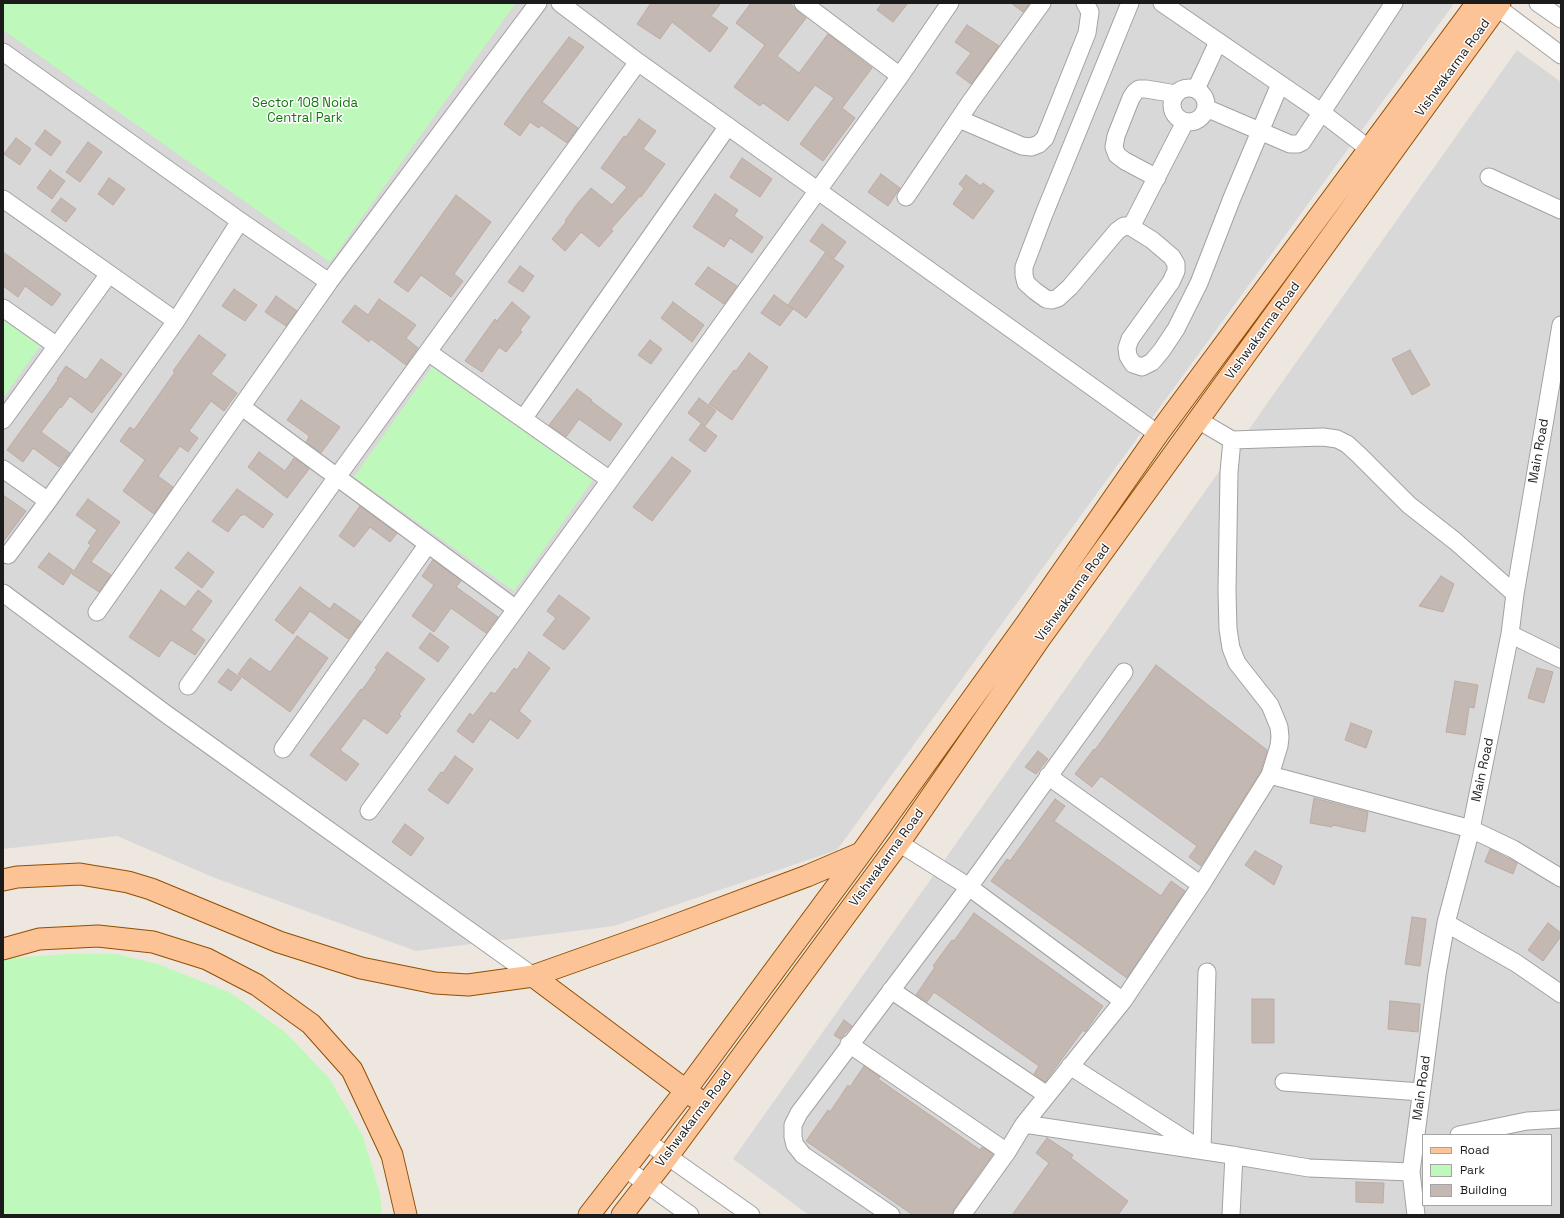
<!DOCTYPE html>
<style>
body{margin:0}
#map{position:relative;width:1564px;height:1218px;overflow:hidden;background:#ede7e0;font-family:"Space Grotesk",sans-serif}
canvas{display:block}
.frame{position:absolute;inset:0;border:4px solid #1b1b1b;pointer-events:none}
.legend{position:absolute;left:1422px;top:1134px;width:130px;height:72px;box-sizing:border-box;background:#fff;border:1px solid #a4a4a4;margin:0;padding:5px 7px;list-style:none;font-size:12px;color:#1b1b1b}
.legend li{display:flex;align-items:center;gap:8px;height:20px}
.legend b{width:20px;border:1px solid #a4a4a4}
</style>
<div id="map">
<canvas width="1564" height="1218"></canvas>
<div class="frame"></div>
<ul class="legend">
<li><b style="height:5px;background:#fbc396"></b>Road</li>
<li><b style="height:11px;background:#bef9bb"></b>Park</li>
<li><b style="height:11px;background:#c4b8b3"></b>Building</li>
</ul>
</div>
<script>
const ctx = document.querySelector('canvas').getContext('2d');
ctx.lineJoin = 'round';
function fill(path, color) {
  ctx.fillStyle = color;
  ctx.fill(path, 'evenodd');
}
function poly(rows) {
  const path = new Path2D();
  for (const r of rows) {
    if (r.length === 3) {
      path.moveTo(r[0] + r[2], r[1]);
      path.arc(r[0], r[1], r[2], 0, 2 * Math.PI);
      continue;
    }
    path.moveTo(r[0], r[1]);
    for (let i = 2; i < r.length; i += 2) path.lineTo(r[i], r[i + 1]);
  }
  return path;
}
function strokePath(path, color, width, dash) {
  ctx.strokeStyle = color;
  ctx.lineWidth = width;
  ctx.lineCap = dash ? 'butt' : 'round';
  ctx.setLineDash(dash || []);
  ctx.stroke(path);
}
function label(font, color, halo, rows, align = 'center') {
  ctx.font = font + ' "Space Grotesk",sans-serif';
  ctx.lineWidth = 3;
  ctx.setLineDash([]);
  ctx.textBaseline = 'middle';
  ctx.strokeStyle = halo;
  ctx.fillStyle = color;
  for (const [text, x, y, turn = 0] of rows) {
    ctx.save();
    ctx.translate(x, y);
    ctx.rotate((+turn || 0) * Math.PI / 180);
    ctx.textAlign = isNaN(turn) ? turn : align;
    if (halo) ctx.strokeText(text, 0, 0);
    ctx.fillText(text, 0, 0);
    ctx.restore();
  }
}
fill(poly([
 [3,3,1450,3,1453,5,837,850,614,926,416,951,215,878,117,836,3,849],
 [1517,50,1561,82,1561,1215,809,1215,733,1159],
 [1423,1135,1551,1135,1551,1205,1423,1205]
]), '#d9d8d8');
fill(poly([
 [3,3,514,3,515,4,330,262,3,30],
 [3,320,40,346,3,398],
 [432,367,593,480,514,591,354,477],
 [67,954,116,954,158,964,231,993,285,1032,329,1078,363,1136,380,1194,382,1215,3,1215,3,961,11,958]
]), '#bef9bb');
const building = poly([
 [651,3,721,3,711,16,728,28,710,52,672,22,660,39,637,24,651,3],
 [751,3,790,3,797,11,806,18,777,56,799,73,828,34,872,68,842,108,855,118,823,161,800,144,834,98,815,85,788,121,763,103,760,106,734,87,765,45,736,23,751,3],
 [882,3,908,3,893,22,877,10,882,3],
 [1011,3,1030,3,1023,12,1011,3],
 [967,25,999,46,971,84,956,73,971,53,955,42,967,25],
 [569,37,584,47,542,102,578,128,567,143,541,125,539,128,530,122,520,136,504,124,527,92,569,37],
 [639,119,656,131,643,149,665,164,641,197,640,196,611,229,613,231,599,247,581,232,565,251,552,239,566,222,565,221,577,204,591,188,612,205,627,187,601,168,624,136,626,137,639,119],
 [45,130,61,142,51,156,35,144,45,130],
 [16,138,31,149,20,165,4,154,16,138],
 [88,142,102,152,80,182,66,172,88,142],
 [742,158,772,179,760,197,730,177,742,158],
 [50,170,65,181,52,199,37,188,50,170],
 [881,174,900,188,888,206,868,192,881,174],
 [966,175,981,186,983,183,994,191,973,219,953,204,964,188,959,184,966,175],
 [109,178,125,189,113,205,98,194,109,178],
 [715,194,738,210,734,216,763,237,752,253,730,238,724,247,693,227,715,194],
 [456,195,491,222,454,274,463,281,451,297,421,275,408,292,394,282,456,195],
 [61,198,76,209,66,222,51,211,61,198],
 [822,224,846,242,834,258,810,241,822,224],
 [3,252,61,294,52,306,25,286,18,297,3,286,3,252],
 [825,253,844,266,806,318,788,305,825,253],
 [520,266,534,276,523,292,508,282,520,266],
 [708,267,737,286,724,304,695,284,708,267],
 [234,289,257,305,245,321,222,306,234,289],
 [774,295,793,309,780,326,761,313,774,295],
 [276,296,297,311,286,326,265,312,276,296],
 [379,299,416,325,406,338,418,348,406,365,371,339,369,342,342,322,355,305,368,315,379,299],
 [512,302,530,317,520,330,522,332,506,352,499,347,482,372,465,361,495,319,497,321,512,302],
 [673,302,704,325,692,342,661,318,673,302],
 [199,335,226,355,211,374,237,393,224,411,211,401,189,431,198,438,188,452,180,446,158,476,173,487,154,514,123,491,145,460,120,441,130,427,134,430,175,372,173,371,199,335],
 [650,340,662,349,651,364,638,355,650,340],
 [1410,350,1430,385,1412,395,1392,359,1410,350],
 [749,353,768,367,732,420,709,404,734,370,736,371,749,353],
 [101,359,122,374,92,413,70,396,61,408,60,407,41,432,70,453,59,467,33,448,23,462,7,450,58,380,57,379,66,366,86,380,101,359],
 [577,389,592,400,591,401,622,424,610,441,579,419,566,437,549,425,577,389],
 [699,398,716,411,705,426,688,413,699,398],
 [301,400,340,427,321,453,306,442,309,437,308,435,287,420,301,400],
 [701,424,717,436,705,452,689,440,701,424],
 [259,452,285,471,294,458,309,469,287,498,248,467,259,452],
 [672,457,691,471,652,521,633,507,672,457],
 [237,489,273,514,263,528,244,514,242,516,241,515,228,532,212,521,237,489],
 [3,495,26,511,3,542,3,495],
 [88,499,120,522,91,562,111,575,99,592,72,574,91,545,88,543,97,530,76,515,88,499],
 [360,506,397,533,390,542,370,527,354,547,339,536,360,506],
 [188,552,214,572,202,588,175,568,188,552],
 [49,553,73,570,63,585,38,567,49,553],
 [433,560,461,581,456,587,498,617,486,633,451,608,434,632,412,616,434,585,422,576,433,560],
 [1441,576,1454,584,1443,612,1419,606,1441,576],
 [300,587,330,609,334,603,361,622,348,639,310,611,293,634,275,620,300,587],
 [161,590,185,607,198,590,212,601,191,630,205,640,195,655,171,640,159,657,129,637,161,590],
 [559,595,590,618,564,650,543,635,556,618,547,611,559,595],
 [430,633,449,647,438,662,419,648,430,633],
 [297,636,328,658,290,712,238,674,250,658,270,672,271,671,297,636],
 [387,652,425,679,399,714,401,716,387,734,364,718,340,750,359,764,346,781,310,755,361,689,362,690,377,669,375,668,387,652],
 [529,652,550,668,519,711,531,721,518,739,490,719,473,743,457,731,470,713,473,716,491,692,495,694,514,668,517,670,529,652],
 [1156,665,1267,750,1261,771,1201,866,1189,857,1197,846,1101,776,1092,787,1075,774,1094,749,1095,750,1156,665],
 [1537,668,1553,672,1544,703,1528,698,1537,668],
 [228,669,241,678,231,691,218,682,228,669],
 [1455,681,1478,685,1474,708,1469,707,1465,735,1446,732,1455,681],
 [1351,723,1372,731,1366,748,1345,740,1351,723],
 [1038,751,1048,759,1036,774,1025,767,1038,751],
 [455,756,473,769,448,804,428,790,441,772,443,773,455,756],
 [1314,798,1368,812,1365,832,1333,825,1332,827,1310,823,1314,798],
 [1055,799,1065,806,1054,821,1161,896,1171,881,1185,891,1127,978,991,881,1007,859,1010,861,1055,799],
 [405,824,424,838,411,856,392,842,405,824],
 [1490,849,1517,863,1513,874,1485,862,1490,849],
 [1255,851,1282,866,1274,885,1245,865,1255,851],
 [974,913,1103,1006,1085,1032,1083,1030,1045,1082,1034,1074,1039,1066,934,992,927,1002,916,995,935,967,933,966,952,940,954,941,974,913],
 [1412,917,1426,919,1420,966,1405,964,1412,917],
 [1548,923,1561,933,1561,936,1543,961,1528,950,1548,923],
 [1252,999,1274,999,1274,1043,1252,1043,1252,999],
 [1390,1001,1420,1004,1418,1032,1388,1029,1390,1001],
 [844,1020,852,1026,840,1039,834,1035,844,1020],
 [864,1066,880,1077,878,1079,980,1150,982,1147,993,1154,954,1209,952,1215,913,1215,806,1141,828,1110,830,1112,848,1085,850,1087,864,1066],
 [1047,1138,1073,1155,1071,1158,1128,1201,1118,1215,1012,1215,1049,1163,1036,1153,1047,1138],
 [1356,1182,1384,1183,1383,1203,1356,1202,1356,1182]
]);
fill(building, '#c4b8b3');
strokePath(building, '#beaba2', 1);
const minor = poly([
 [560,3,638,62,1158,434],
 [803,3,900,76],
 [1130,3,1044,214,1024,267,1024,275,1026,283,1035,291,1046,299,1052,300,1058,298,1070,287,1117,231,1124,226,1131,227,1152,240,1172,257,1176,264,1176,271,1171,282,1130,339,1127,348,1128,356,1133,364,1142,367,1152,362,1162,350,1176,329,1199,283,1232,198,1280,84],
 [1162,3,1321,112,1369,149],
 [1538,3,1561,19],
 [1497,7,1561,55],
 [3,52,240,221,329,282],
 [1189,105,17],
 [1196,89,1218,42],
 [1206,108,1290,144,1298,144,1302,142,1394,3],
 [959,119,1022,146,1031,147,1039,144,1045,138,1087,33,1090,12,1085,3],
 [1489,177,1561,210],
 [1157,178,1125,161,1117,155,1114,147,1116,136,1131,98,1135,92,1139,89,1146,89,1176,94],
 [906,197,971,101,1042,3],
 [3,199,176,321],
 [1131,227,1185,122],
 [3,308,57,346],
 [428,352,610,480],
 [242,407,516,609],
 [523,419,728,126],
 [3,420,109,274],
 [1198,420,1232,440,1323,437,1337,439,1347,444,1359,455,1409,505,1455,541,1515,594],
 [1232,440,1229,472,1227,591,1228,629,1231,648,1237,663,1270,705,1279,727,1280,737,1279,746,1270,775],
 [3,469,48,501],
 [8,555,48,501,176,321,240,221],
 [3,593,166,714,533,976],
 [97,612,329,282,538,3],
 [1510,634,1561,659],
 [188,686,337,477,638,62],
 [283,749,428,544],
 [1048,776,1201,885],
 [369,811,610,480,900,76,950,3],
 [899,843,969,887,1123,1001],
 [1446,923,1516,963,1561,994],
 [891,990,1047,1095],
 [849,1044,1007,1152],
 [1070,1066,1197,1147],
 [1284,1082,1421,1092],
 [1024,1124,1225,1154,1309,1168,1411,1172],
 [1459,1135,1527,1121,1561,1119],
 [646,1141,751,1215],
 [1202,1150,1207,972],
 [625,1168,690,1215],
 [891,1215,803,1155,795,1145,793,1137,793,1125,799,1113,969,887,1124,672],
 [962,1215,1007,1152,1024,1124,1123,1001,1201,885,1270,775,1471,829,1513,849,1561,878],
 [1231,1215,1234,1155],
 [1416,1215,1411,1172,1437,974,1446,923,1471,829,1510,634,1515,594,1561,325]
]);
const major = poly([
 [3,880,17,877,80,874,128,882,151,889,279,942,361,968,435,983,468,985,533,976,657,932,807,876,861,853],
 [3,949,39,939,98,936,153,942,207,959,257,985,311,1024,352,1070,392,1155,406,1215],
 [533,976,696,1098],
 [589,1215,686,1090,862,852,1026,624,1158,434,1477,3],
 [622,1215,668,1156,899,843,1041,637,1500,3]
]);
strokePath(minor, '#a2a2a2', 19);
strokePath(major, '#914f01', 23);
strokePath(minor, '#fff', 17);
strokePath(major, '#fbc396', 21);
label('13px', '#1b1b1b', '#fff', [
 ["Vishwakarma Road",1453,68,-54],
 ["Vishwakarma Road",1263,331,-54],
 ["Main Road",1539,451,-80],
 ["Vishwakarma Road",1073,593,-54],
 ["Main Road",1483,770,-78],
 ["Vishwakarma Road",887,858,-54],
 ["Main Road",1422,1088,-82],
 ["Vishwakarma Road",694,1119,-53]
]);
label('13px', '#10760b', '#fff', [
 ["Sector 108 Noida",305,103],
 ["Central Park",305,118]
]);
</script>
